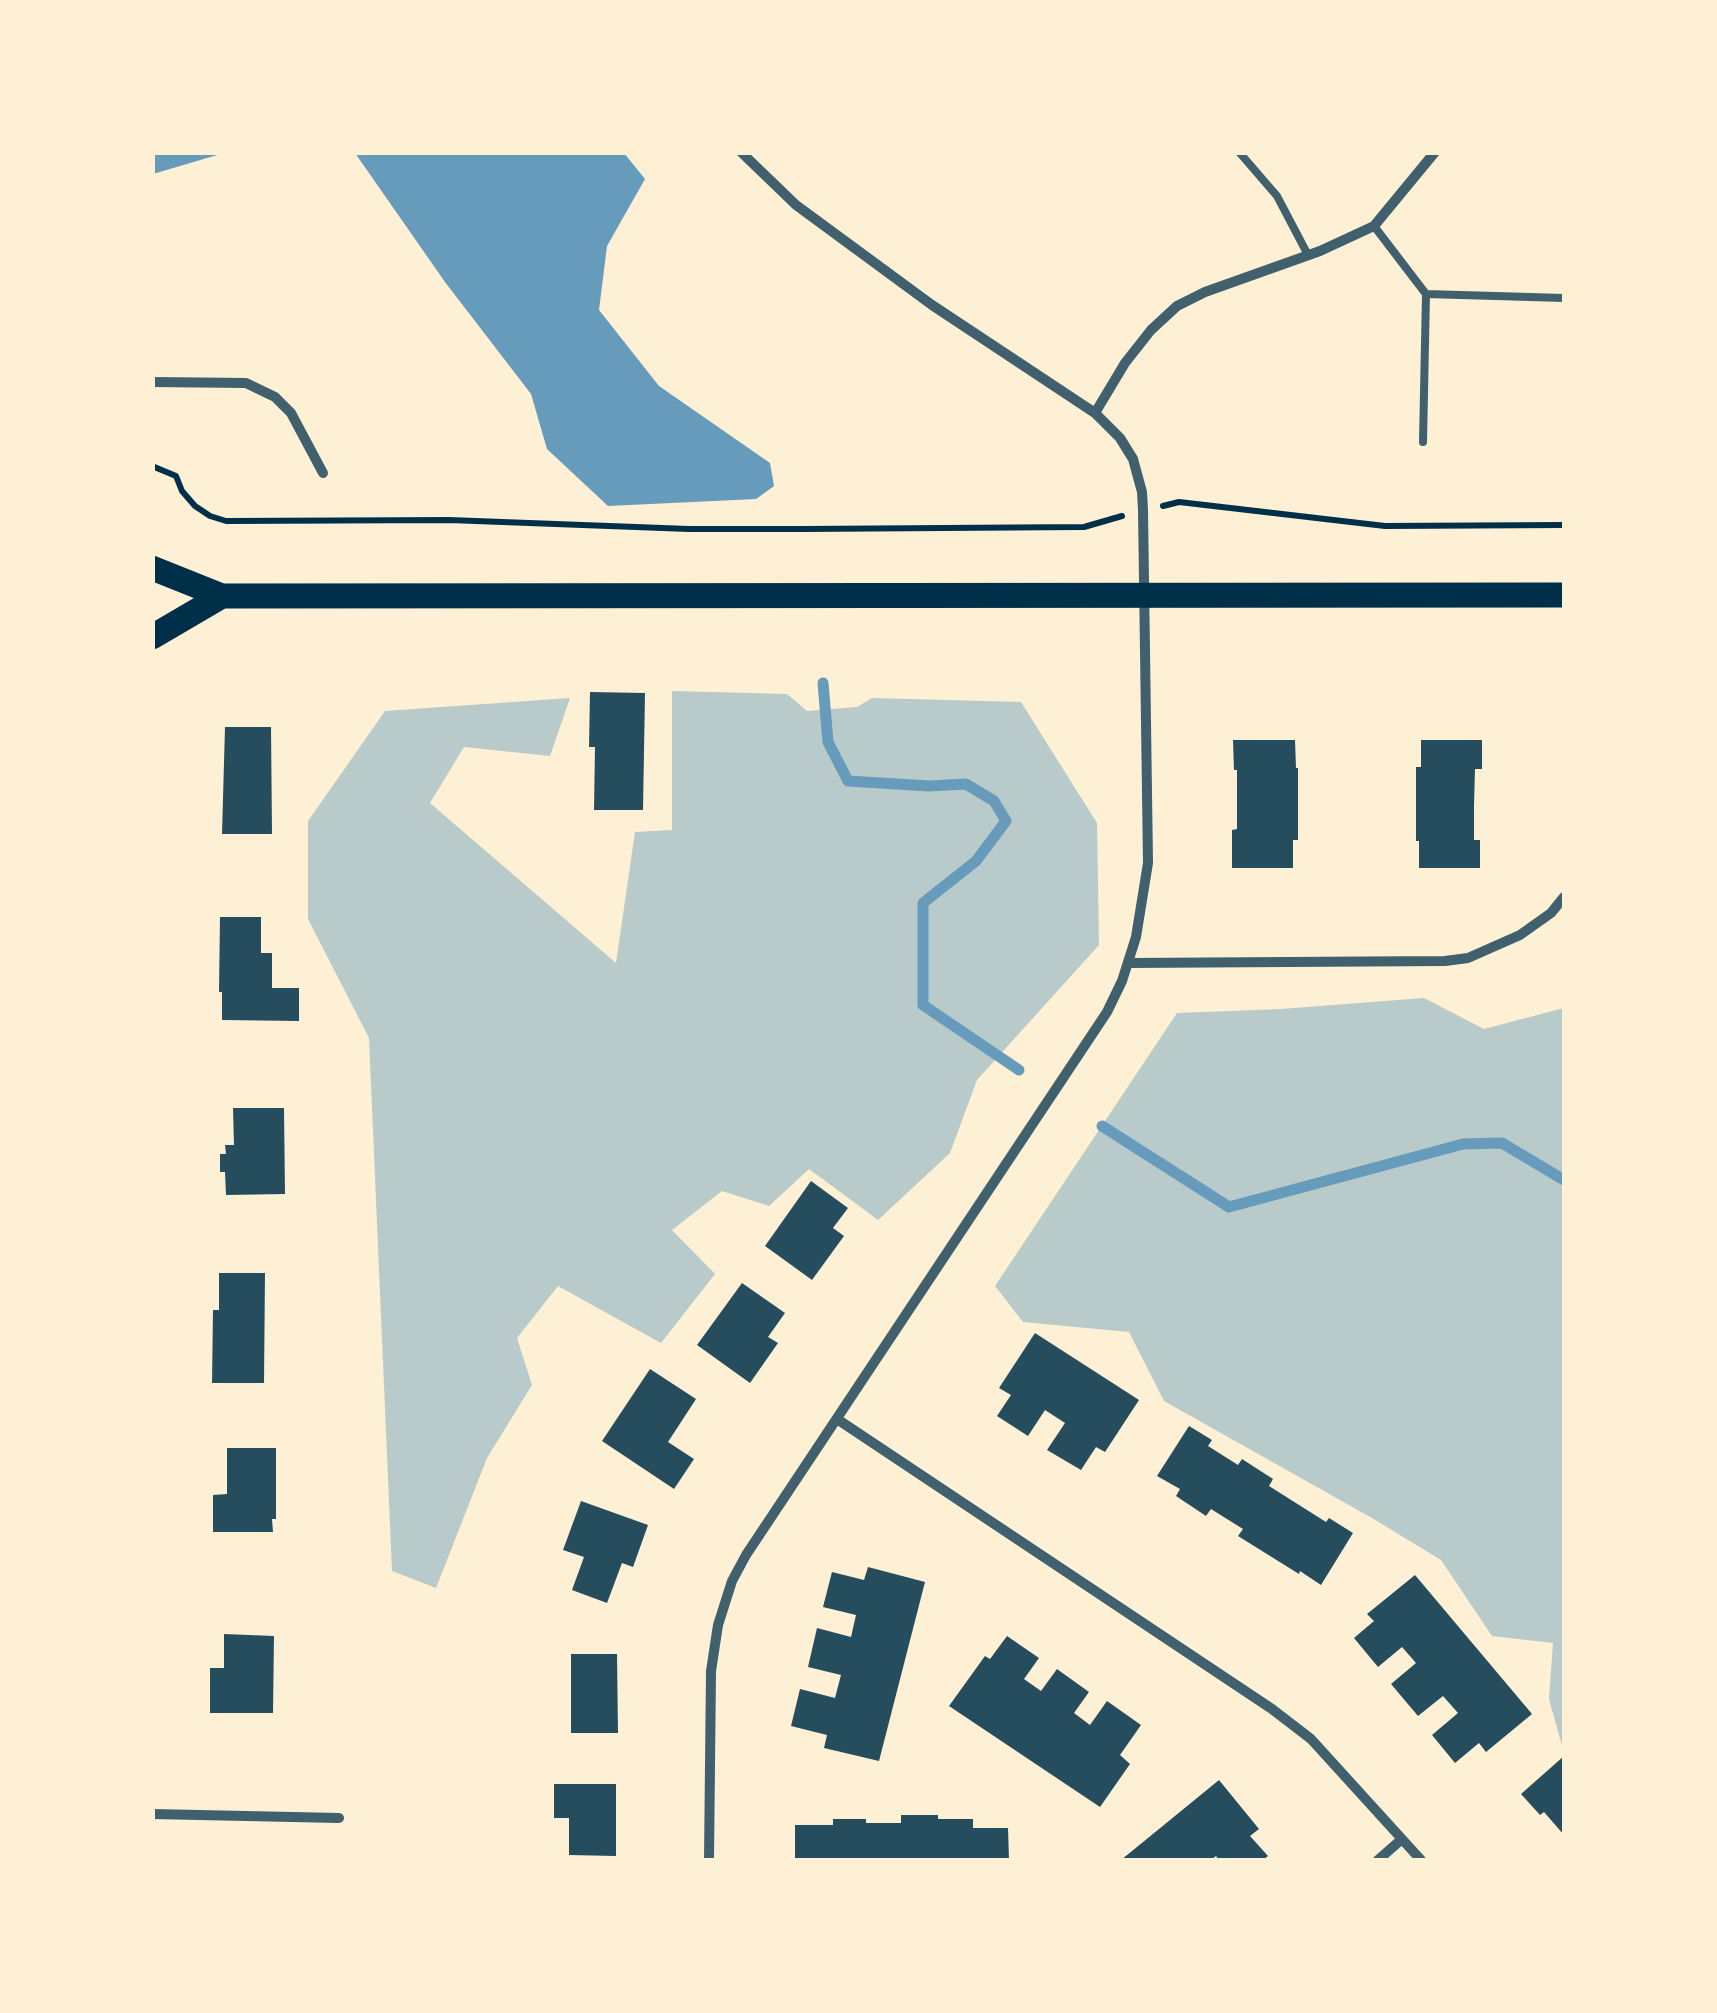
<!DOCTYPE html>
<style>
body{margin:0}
#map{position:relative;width:1717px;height:2013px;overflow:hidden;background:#fdf0d5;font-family:"Libre Baskerville",serif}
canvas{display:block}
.frame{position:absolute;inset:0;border:155px solid #fdf0d5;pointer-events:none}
</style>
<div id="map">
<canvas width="1717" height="2013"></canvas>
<div class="frame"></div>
</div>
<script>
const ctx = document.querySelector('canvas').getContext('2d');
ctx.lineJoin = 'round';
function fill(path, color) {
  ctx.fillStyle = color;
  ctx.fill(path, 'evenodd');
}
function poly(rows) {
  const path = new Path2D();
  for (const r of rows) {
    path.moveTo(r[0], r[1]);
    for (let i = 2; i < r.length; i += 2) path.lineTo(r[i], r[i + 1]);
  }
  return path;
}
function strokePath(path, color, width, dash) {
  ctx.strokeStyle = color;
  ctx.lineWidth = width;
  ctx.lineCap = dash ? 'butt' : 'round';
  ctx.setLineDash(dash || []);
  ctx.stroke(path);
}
fill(poly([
 [672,691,787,694,807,711,857,707,872,698,1021,702,1097,823,1099,945,977,1080,950,1153,878,1220,809,1169,769,1206,722,1191,672,1230,715,1274,661,1343,558,1286,517,1338,532,1385,487,1458,436,1588,392,1571,369,1038,308,919,308,821,385,711,570,698,550,756,464,747,430,803,616,963,635,832,672,830],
 [1424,998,1484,1029,1564,1008,1564,1753,1549,1699,1553,1643,1492,1636,1441,1560,1372,1518,1164,1401,1129,1332,1023,1322,995,1286,1177,1013,1281,1009]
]), '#b9caca');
fill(poly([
 [153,152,224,152,224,153,153,174],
 [355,153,624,153,645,179,607,246,599,310,659,386,770,463,774,486,756,499,608,506,547,449,531,394,445,282]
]), '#669bbc');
strokePath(poly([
 [823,683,828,742,848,781,929,786,966,784,994,801,1006,821,976,861,923,903,923,1005,1019,1070],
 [1102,1126,1229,1207,1463,1144,1502,1143,1564,1180]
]), '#669bbc', 11);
fill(poly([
 [590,692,645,693,643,810,594,810,595,747,589,747],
 [225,727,271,727,272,834,222,834],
 [1233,740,1295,740,1296,768,1298,768,1298,840,1293,840,1293,868,1232,868,1232,830,1237,829,1237,770,1234,770],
 [1421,740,1482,740,1482,769,1475,769,1474,806,1474,840,1480,840,1480,868,1419,868,1419,841,1416,841,1416,767,1421,767],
 [220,917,261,917,261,953,272,953,272,988,299,988,299,1021,222,1020,222,992,219,992],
 [233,1108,284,1108,285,1194,226,1195,225,1172,220,1172,220,1154,226,1154,225,1145,234,1145],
 [811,1181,848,1208,833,1228,844,1236,812,1280,765,1246],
 [219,1273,265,1273,264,1383,212,1383,213,1310,219,1310],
 [742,1283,785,1313,768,1337,778,1343,750,1383,697,1345],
 [1035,1333,1139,1400,1105,1452,1096,1447,1081,1470,1047,1450,1065,1423,1045,1410,1028,1436,997,1416,1011,1395,999,1388],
 [650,1369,696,1399,668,1442,694,1459,674,1489,602,1441],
 [1189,1426,1212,1440,1208,1446,1238,1465,1242,1459,1273,1479,1269,1486,1326,1522,1329,1518,1353,1533,1321,1585,1300,1571,1299,1574,1238,1536,1243,1529,1211,1509,1206,1516,1176,1496,1180,1489,1157,1476],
 [227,1448,276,1448,276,1519,272,1519,273,1532,213,1532,213,1495,227,1494],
 [581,1501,648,1525,633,1567,622,1563,607,1603,572,1590,584,1557,563,1550],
 [868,1567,925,1582,879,1761,824,1748,827,1735,791,1726,800,1689,835,1698,841,1675,808,1667,817,1628,851,1637,856,1615,823,1607,832,1572,864,1580],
 [1415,1575,1532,1714,1486,1752,1479,1743,1455,1763,1432,1735,1458,1713,1443,1696,1418,1716,1391,1684,1416,1663,1402,1647,1378,1667,1354,1638,1374,1621,1367,1614],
 [224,1634,274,1636,273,1713,210,1713,210,1668,224,1668],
 [1007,1636,1039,1658,1024,1679,1041,1691,1057,1669,1089,1692,1074,1713,1090,1725,1107,1701,1141,1725,1120,1755,1130,1764,1100,1807,949,1706,985,1656,990,1659],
 [571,1654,617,1654,618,1733,571,1733],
 [1564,1756,1564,1835,1544,1812,1540,1815,1521,1794],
 [1219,1780,1259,1829,1250,1836,1268,1856,1263,1860,1219,1860,1216,1856,1211,1860,1121,1860],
 [554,1784,616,1784,616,1856,569,1855,569,1818,554,1818],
 [901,1815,938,1815,938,1819,973,1819,973,1828,1008,1828,1009,1860,795,1860,795,1825,833,1825,833,1819,866,1819,866,1823,901,1823]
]), '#264d5e');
strokePath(poly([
 [152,466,176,476,182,491,195,506,210,516,226,521,449,520,689,529,803,529,1084,527,1122,516],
 [1163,506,1179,502,1385,526,1564,525]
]), '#003049', 6);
strokePath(poly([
 [1239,152,1277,196,1308,255],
 [1374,226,1426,294,1564,298],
 [1423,442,1426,294]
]), '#3f606c', 8);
strokePath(poly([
 [152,382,246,383,275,397,291,413,323,473],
 [1095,413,1125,363,1151,330,1177,306,1205,292,1320,251,1374,226,1435,152],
 [1128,963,1445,961,1468,958,1520,935,1551,913,1564,897],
 [837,1419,1272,1709,1311,1739,1421,1860],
 [152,1814,339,1818],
 [709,1860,711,1671,718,1625,732,1581,746,1555,1107,1012,1122,981,1136,937,1148,863,1143,510,1142,492,1133,459,1120,438,1095,413,932,305,796,205,741,152],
 [1378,1860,1402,1839]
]), '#3f606c', 10);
strokePath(poly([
 [152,568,222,596,1564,595],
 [152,637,222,596]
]), '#003049', 25);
</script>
